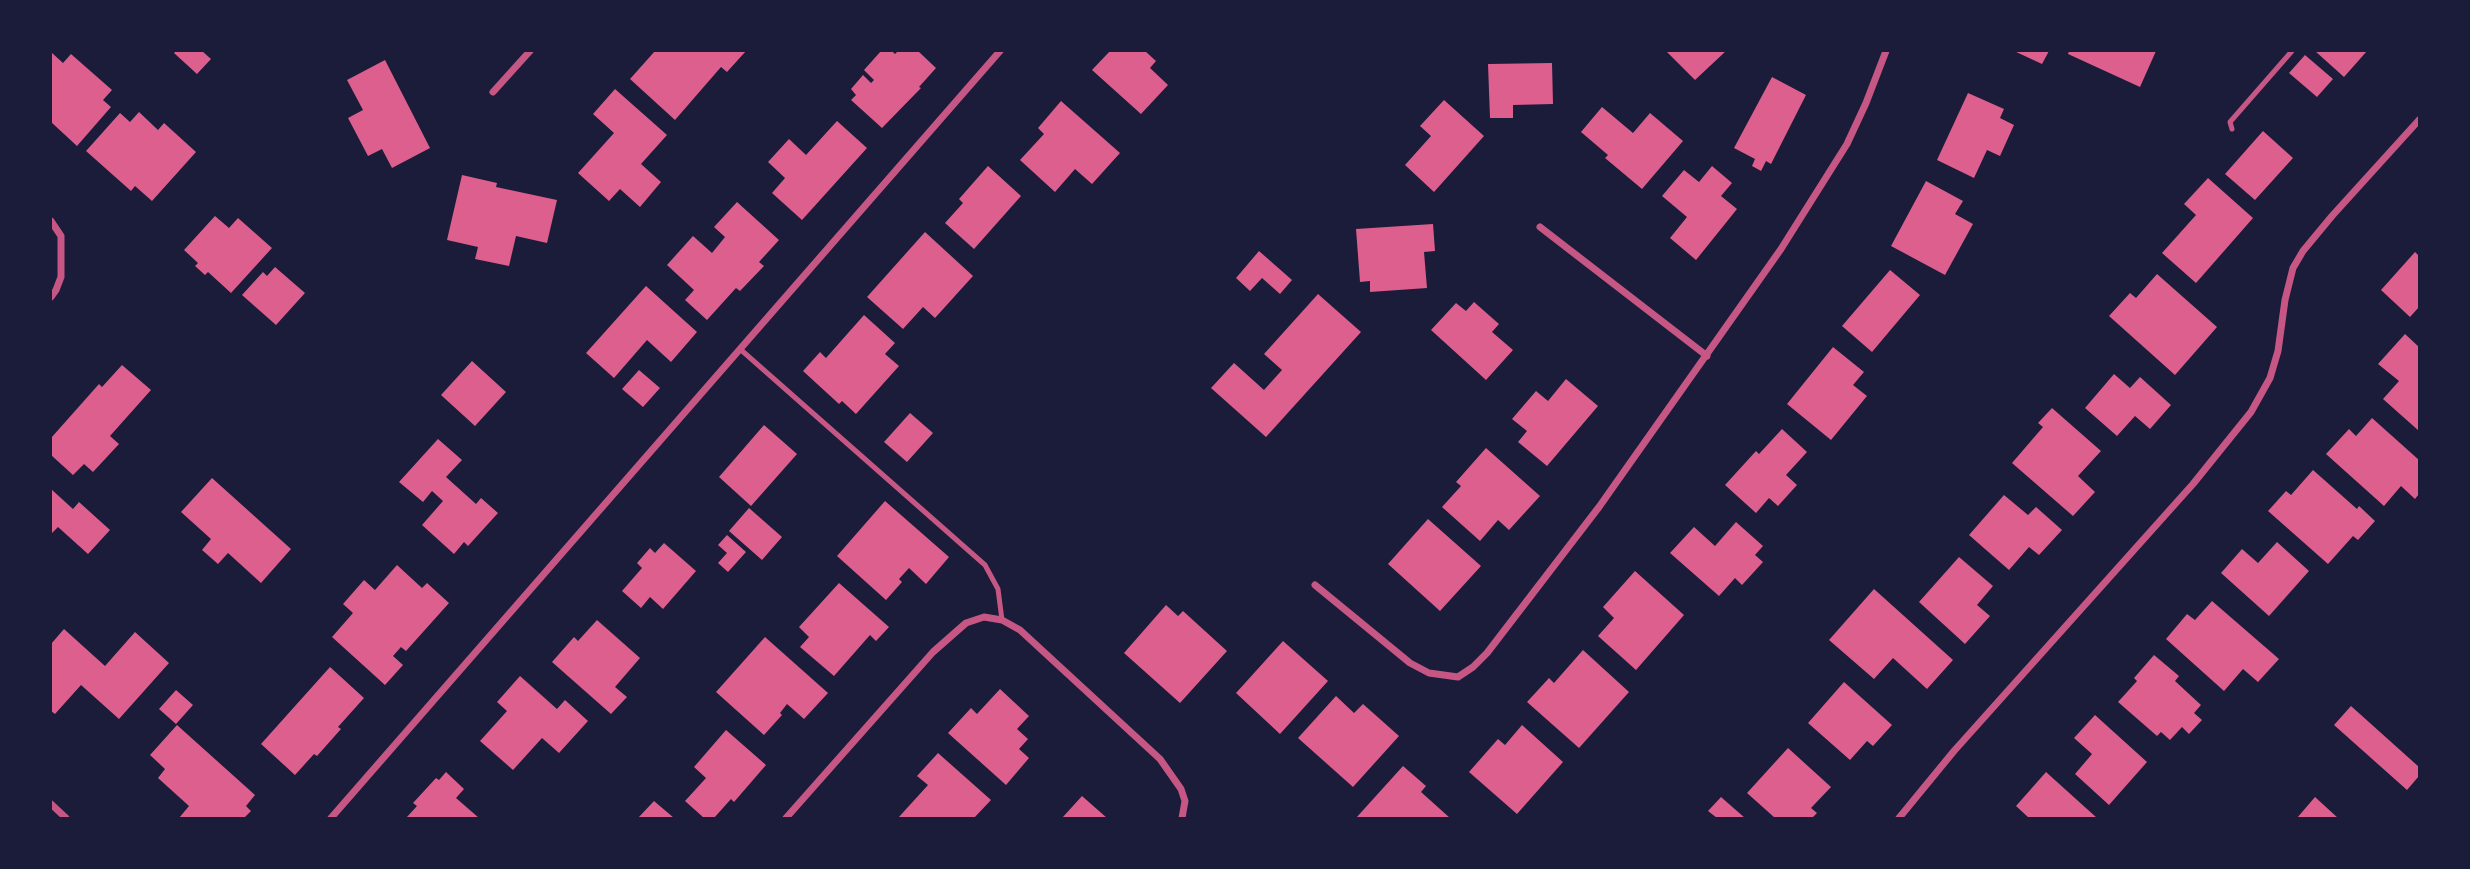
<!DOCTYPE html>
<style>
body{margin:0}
#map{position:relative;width:2470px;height:869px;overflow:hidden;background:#1b1b3a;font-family:"Playfair Display",serif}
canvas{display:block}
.frame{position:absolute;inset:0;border:52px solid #1b1b3a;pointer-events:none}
</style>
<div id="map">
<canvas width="2470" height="869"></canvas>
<div class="frame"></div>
</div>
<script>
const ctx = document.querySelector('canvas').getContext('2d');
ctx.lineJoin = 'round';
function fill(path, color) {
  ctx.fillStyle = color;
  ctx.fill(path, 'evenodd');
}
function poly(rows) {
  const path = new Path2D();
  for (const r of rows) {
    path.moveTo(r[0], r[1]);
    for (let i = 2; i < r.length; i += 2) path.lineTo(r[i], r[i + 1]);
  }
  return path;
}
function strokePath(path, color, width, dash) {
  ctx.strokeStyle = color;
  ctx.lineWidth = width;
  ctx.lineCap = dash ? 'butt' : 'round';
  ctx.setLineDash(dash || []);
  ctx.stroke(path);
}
fill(poly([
 [176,51,202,51,211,59,197,74,174,53],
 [655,51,746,51,727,72,721,67,675,120,630,79],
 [881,51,892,51,895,54,898,51,918,51,936,68,919,87,921,88,882,128,851,100,856,95,851,89,863,75,871,83,874,80,864,70],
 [1110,51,1145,51,1156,61,1150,68,1168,85,1141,114,1092,70],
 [1666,51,1726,51,1695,80],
 [2014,51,2049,51,2042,64],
 [2069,51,2156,51,2140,87,2068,54],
 [2315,51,2367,51,2344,77],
 [51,52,63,63,71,54,112,90,103,100,111,107,77,146,51,122],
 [2305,55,2333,79,2317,97,2289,73],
 [385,60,430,148,392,168,382,149,368,156,348,118,363,110,347,80],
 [1552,63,1553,104,1513,105,1513,118,1490,118,1488,64],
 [1772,77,1806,95,1771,164,1766,161,1761,171,1752,166,1755,159,1734,148],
 [615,89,667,135,641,164,661,182,640,207,620,189,609,201,578,173,614,133,593,114],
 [1968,93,2004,109,2000,118,2014,125,2000,156,1987,150,1974,178,1937,160],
 [1444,100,1484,136,1434,192,1405,165,1431,136,1420,126],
 [1061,101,1120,153,1092,184,1075,169,1055,192,1020,160,1044,134,1038,128],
 [1602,107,1633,133,1650,113,1683,141,1642,189,1605,158,1608,155,1581,132],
 [139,112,158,130,164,123,196,152,152,201,135,186,131,191,86,151,120,113,130,122],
 [837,121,867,148,802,220,772,193,785,178,768,162,789,139,806,155],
 [2263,131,2293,158,2255,200,2225,174],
 [988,166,1021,196,974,249,945,223,963,203,959,199],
 [1712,166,1732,183,1721,196,1737,209,1696,260,1670,238,1687,217,1662,196,1684,170,1699,182],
 [462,175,497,183,496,187,557,200,547,243,516,236,509,266,475,259,478,247,447,240],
 [2208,178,2253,218,2196,283,2162,253,2196,215,2184,204],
 [1926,181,1963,201,1955,214,1973,224,1945,275,1891,246],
 [737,202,779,240,759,262,764,266,740,291,736,288,707,320,685,300,694,290,667,265,693,236,712,253,725,237,714,227],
 [215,216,229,228,238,218,272,248,231,293,208,272,205,275,195,266,198,263,184,250],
 [1433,224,1435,251,1424,252,1427,288,1370,292,1370,281,1360,282,1356,229],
 [925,232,973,276,935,318,923,307,903,329,867,297],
 [1259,251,1292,280,1280,294,1262,278,1250,291,1236,278],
 [2415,252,2419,256,2419,307,2410,317,2381,290],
 [275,267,305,293,276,325,242,295,263,272,267,276],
 [1890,270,1920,295,1872,352,1842,326],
 [2157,274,2217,327,2175,375,2109,316,2130,293,2136,298],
 [646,286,697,332,671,362,647,340,614,378,586,353],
 [1318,294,1361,332,1266,437,1211,388,1234,363,1264,390,1282,370,1264,354],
 [1474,302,1499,324,1492,332,1513,350,1486,380,1431,330,1456,303,1466,311],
 [864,315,895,343,885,354,899,366,856,414,842,401,839,404,803,371,820,352,826,358],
 [2405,334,2419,347,2419,431,2383,399,2399,381,2378,364],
 [1833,347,1864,372,1853,385,1867,396,1831,440,1787,404],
 [472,361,506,392,475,426,441,395],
 [122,365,151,390,110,436,119,444,93,472,84,464,73,475,51,455,51,438,99,384,102,387],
 [639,370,660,388,643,407,622,389],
 [2114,374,2130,388,2140,377,2171,405,2150,429,2135,416,2117,436,2085,408],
 [1566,379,1598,406,1547,466,1518,442,1527,431,1512,419,1536,391,1548,401],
 [2052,408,2101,451,2078,476,2095,492,2073,516,2012,463,2043,427,2038,423],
 [910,413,933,433,907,462,884,442],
 [2372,418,2419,460,2419,494,2415,499,2401,486,2384,506,2326,454,2349,429,2356,436],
 [764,425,797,454,751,506,719,477],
 [1782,429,1807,452,1786,475,1797,485,1778,506,1769,498,1756,513,1725,485,1756,451,1759,454],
 [438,439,462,460,446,477,476,504,481,498,498,513,468,546,464,542,454,554,422,525,443,501,432,491,423,502,399,482],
 [1486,448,1540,496,1509,530,1498,520,1480,541,1442,507,1461,486,1456,482],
 [2313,470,2357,509,2359,506,2375,521,2358,540,2353,536,2328,564,2268,511,2286,491,2291,495],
 [212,478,291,549,261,583,228,553,218,564,202,550,211,539,181,512],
 [51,489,73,509,79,502,110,530,88,554,58,527,51,534],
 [2004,495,2028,515,2036,507,2062,530,2039,555,2029,547,2009,570,1969,535],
 [885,501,949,557,926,584,909,568,899,579,902,582,886,600,837,556],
 [749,508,782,537,762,560,729,531],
 [1428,519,1481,566,1440,611,1388,564],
 [1736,522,1763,546,1755,555,1763,562,1742,585,1735,578,1719,596,1670,553,1694,527,1715,546],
 [727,535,746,552,728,572,718,563,727,553,718,545],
 [2277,542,2309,571,2269,616,2221,573,2242,549,2258,563],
 [664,543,696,571,663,609,650,597,641,608,622,591,642,568,637,563,650,548,655,553],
 [1959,557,1993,586,1977,605,1990,616,1965,644,1919,602],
 [397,565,422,588,427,583,449,603,406,651,401,647,393,656,403,665,385,685,332,637,353,613,343,604,364,580,375,590],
 [1635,571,1684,615,1636,670,1598,636,1614,618,1603,607],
 [839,583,889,627,876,641,870,635,834,676,800,647,809,637,799,627],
 [1874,589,1953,660,1927,689,1893,658,1874,679,1829,640],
 [2212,601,2279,659,2258,682,2243,669,2224,691,2166,639,2187,614,2195,620],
 [1166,605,1178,616,1183,611,1227,651,1180,703,1124,653],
 [597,620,640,658,615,687,627,697,611,714,552,662,574,637,578,641],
 [64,629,105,666,135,632,169,663,119,719,81,685,55,714,51,711,51,644],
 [765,637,828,693,804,719,787,704,780,713,782,715,764,735,716,692],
 [1283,641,1328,681,1280,734,1236,693],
 [1583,650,1629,692,1579,748,1527,702,1549,678,1554,683],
 [2154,655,2179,676,2175,681,2201,705,2194,713,2202,720,2189,734,2182,727,2170,740,2161,732,2157,736,2118,702,2137,681,2134,678],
 [330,667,364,698,338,727,341,729,317,756,314,754,295,775,261,744],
 [520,676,557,709,565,700,588,721,559,753,542,738,513,770,480,741,507,711,497,702],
 [1844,682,1892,725,1873,746,1867,741,1850,760,1808,723],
 [1000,689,1029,716,1017,729,1028,739,1019,749,1029,758,1006,785,948,733,971,708,977,714],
 [176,690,193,705,176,724,159,709],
 [1336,696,1354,713,1363,704,1399,736,1353,787,1298,738],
 [2351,706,2419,767,2419,776,2407,790,2334,725],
 [2095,715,2147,762,2109,805,2075,774,2092,754,2074,738],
 [177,725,255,795,246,806,251,811,244,818,179,818,189,806,158,778,165,769,150,755],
 [1522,725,1563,762,1517,814,1469,772,1498,739,1505,745],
 [726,730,766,765,734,802,731,799,714,818,704,818,685,801,706,778,694,767],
 [1788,748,1831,787,1811,808,1817,813,1812,818,1775,818,1747,793],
 [938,753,991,800,974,818,898,818,928,785,917,776],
 [1403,766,1426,786,1421,792,1450,818,1356,818],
 [446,772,464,789,456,798,479,818,406,818,417,806,413,803,436,778,439,780],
 [2046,772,2097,818,2029,818,2016,806],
 [1082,796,1107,818,1062,818],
 [1721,797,1745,818,1717,818,1708,811],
 [2315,797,2338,818,2297,818],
 [654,801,674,818,638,818]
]), '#dd5f8e');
strokePath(poly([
 [2232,129,2230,122,2292,51],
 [740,349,985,565,998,589,1002,620]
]), '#c65784', 5);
strokePath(poly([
 [493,92,530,51],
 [51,221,61,236,61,277,56,290,51,297],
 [1540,227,1707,356],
 [1315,585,1410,663,1429,673,1458,677,1473,667,1487,653,1599,507,1781,249,1847,144,1866,103,1886,51],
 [51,804,66,818],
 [331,818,1000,51],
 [786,818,933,652,966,623,984,617,1002,620,1020,630,1160,759,1181,789,1185,801,1182,818],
 [1899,818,1954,751,2193,484,2251,412,2270,378,2278,351,2285,300,2293,268,2303,251,2332,216,2419,120]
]), '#c65784', 7);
</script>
